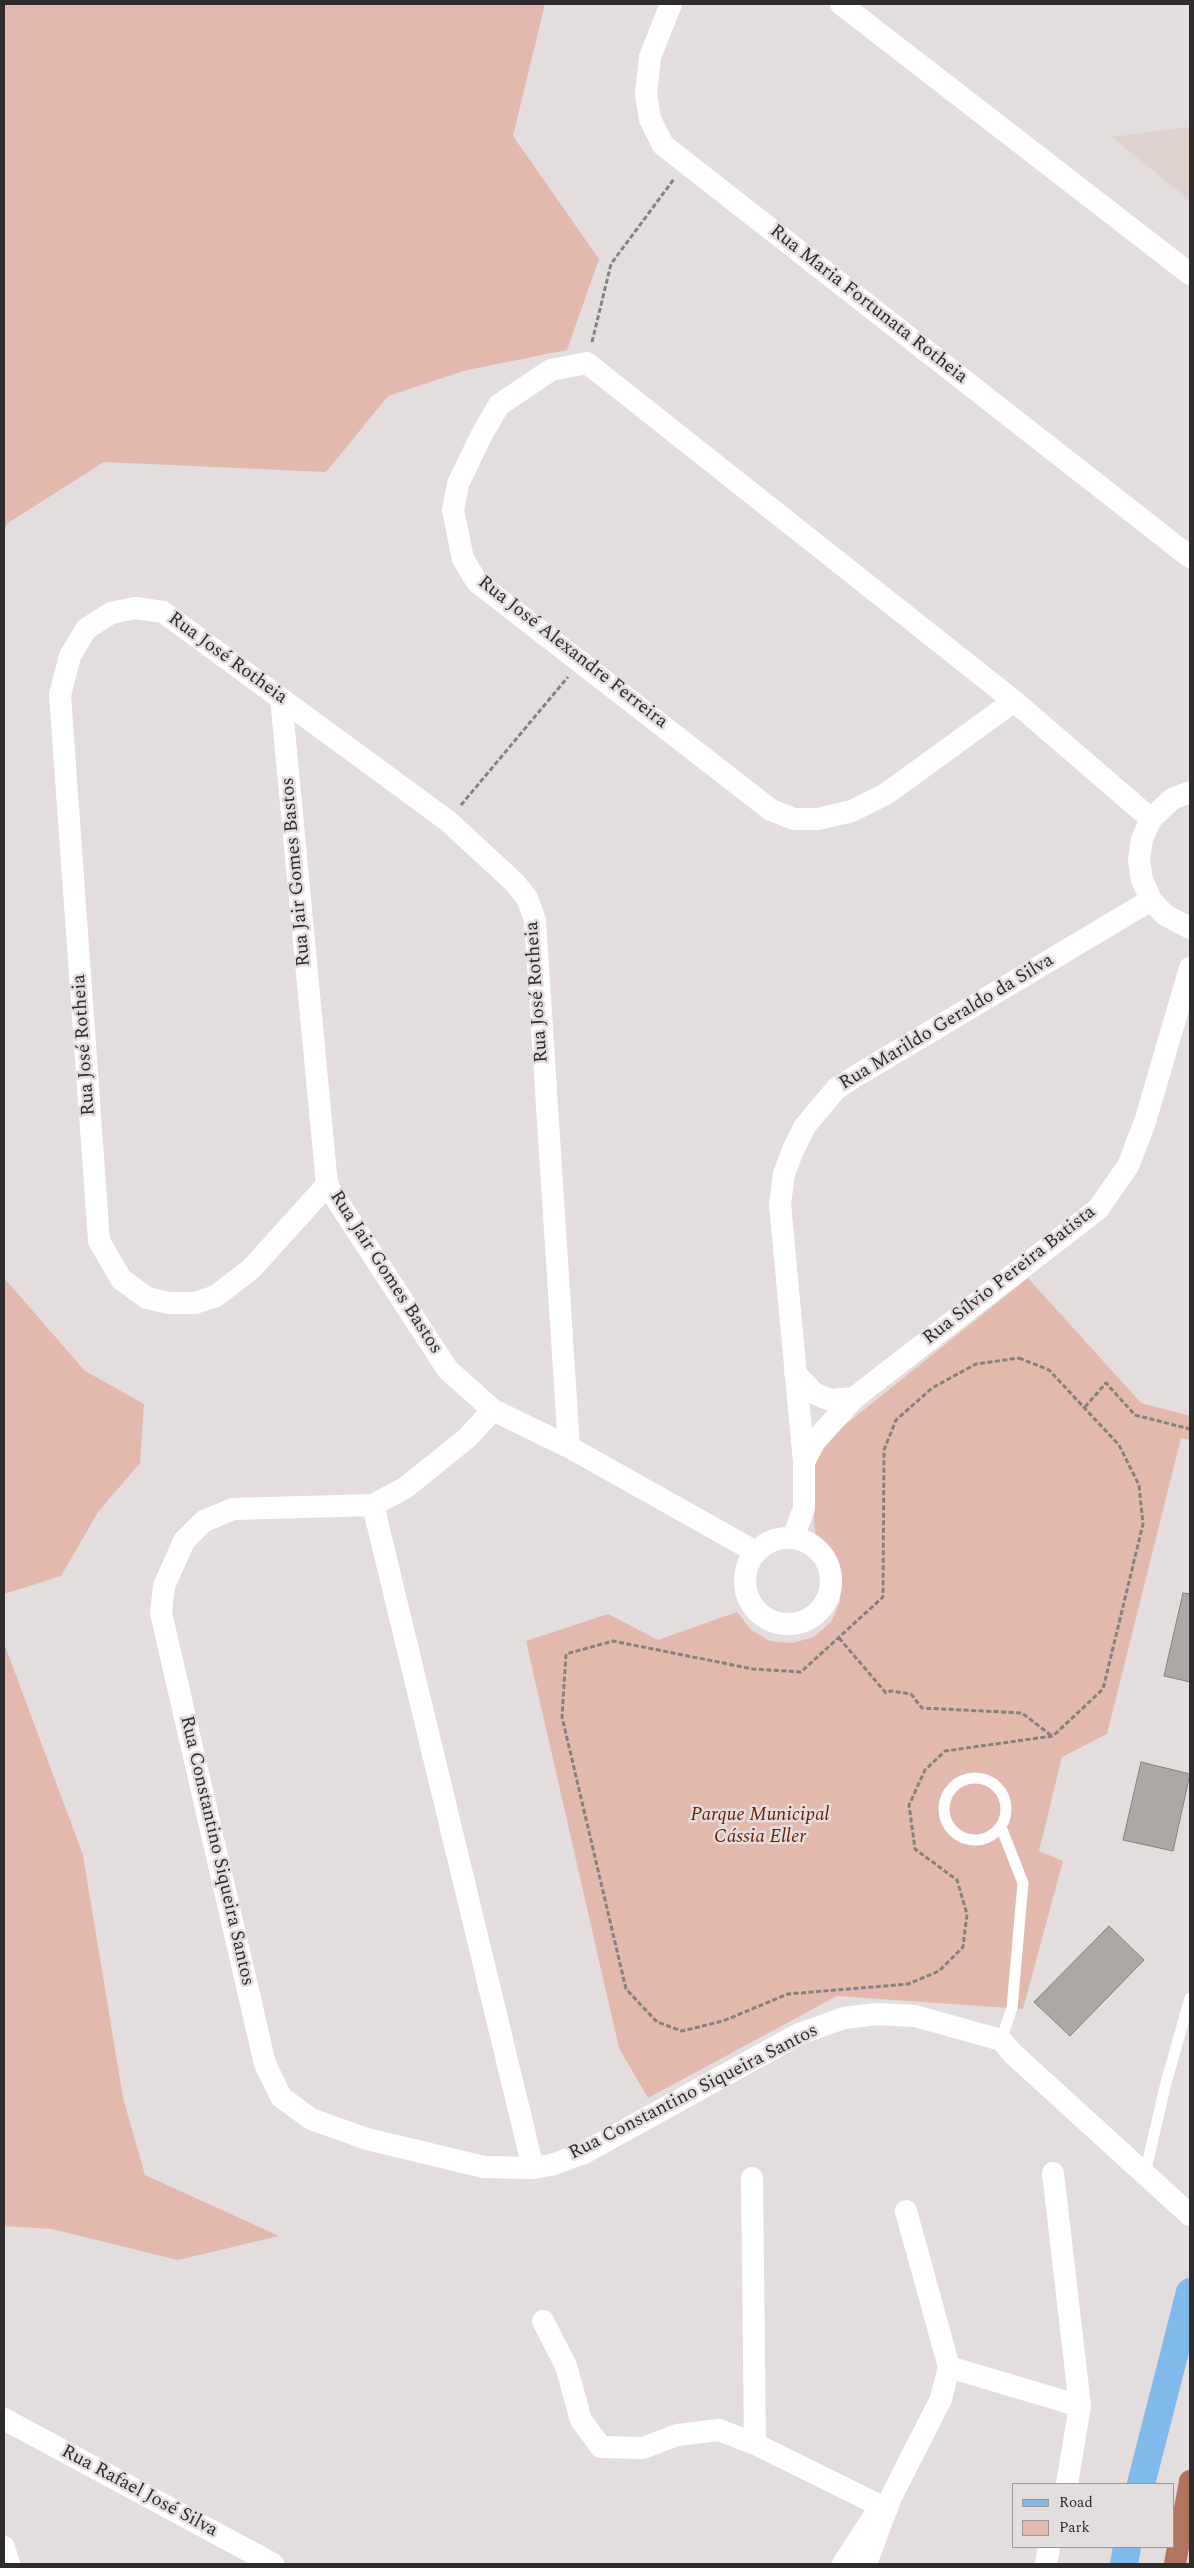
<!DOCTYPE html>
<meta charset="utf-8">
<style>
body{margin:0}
#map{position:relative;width:1194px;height:2568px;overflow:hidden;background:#e3dedd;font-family:Spectral,serif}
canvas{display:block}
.frame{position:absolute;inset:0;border:5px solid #2e2c2c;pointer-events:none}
.legend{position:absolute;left:1012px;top:2483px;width:162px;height:65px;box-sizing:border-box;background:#e3dedd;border:1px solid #9b9796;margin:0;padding:6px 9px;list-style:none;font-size:15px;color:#2e2c2c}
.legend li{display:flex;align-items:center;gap:10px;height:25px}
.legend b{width:25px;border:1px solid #9b9796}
</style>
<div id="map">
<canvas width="1194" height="2568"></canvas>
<div class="frame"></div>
<ul class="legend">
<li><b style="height:6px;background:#7fbaeb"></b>Road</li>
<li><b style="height:14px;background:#e2b9ac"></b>Park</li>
</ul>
</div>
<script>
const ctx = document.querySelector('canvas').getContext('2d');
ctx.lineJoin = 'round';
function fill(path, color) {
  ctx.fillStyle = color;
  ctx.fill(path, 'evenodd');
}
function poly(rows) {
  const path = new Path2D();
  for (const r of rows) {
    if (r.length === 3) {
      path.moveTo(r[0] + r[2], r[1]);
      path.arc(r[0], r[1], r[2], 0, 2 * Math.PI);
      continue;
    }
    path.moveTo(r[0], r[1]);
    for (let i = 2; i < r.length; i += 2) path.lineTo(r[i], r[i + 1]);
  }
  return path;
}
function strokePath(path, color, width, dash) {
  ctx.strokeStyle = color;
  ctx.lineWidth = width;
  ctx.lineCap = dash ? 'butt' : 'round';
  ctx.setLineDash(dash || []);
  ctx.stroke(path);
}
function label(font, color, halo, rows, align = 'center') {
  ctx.font = font + ' Spectral,serif';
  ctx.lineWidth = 5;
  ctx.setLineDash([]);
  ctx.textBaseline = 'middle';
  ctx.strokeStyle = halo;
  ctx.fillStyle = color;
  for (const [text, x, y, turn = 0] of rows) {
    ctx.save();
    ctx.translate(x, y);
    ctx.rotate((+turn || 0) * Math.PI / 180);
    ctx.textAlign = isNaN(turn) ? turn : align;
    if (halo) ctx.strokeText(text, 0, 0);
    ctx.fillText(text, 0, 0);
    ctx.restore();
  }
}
fill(poly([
 [1190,127,1190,201,1112,137]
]), '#dfd2ce');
fill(poly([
 [4,4,545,4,513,136,599,259,567,350,467,370,388,396,326,472,104,462,8,523,4,530],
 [4,1278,85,1371,144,1404,140,1463,98,1512,61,1576,4,1594],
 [1028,1278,1141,1403,1190,1416,1190,1440,1181,1438,1107,1734,1062,1757,1039,1851,1063,1861,1023,2009,837,1996,648,2098,619,2048,526,1641,608,1614,658,1640,737,1612,751,1630,770,1641,792,1643,814,1637,831,1622,840,1602,841,1579,833,1559,821,1548,815,1532,810,1467,825,1441],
 [4,1643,83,1855,123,2098,145,2175,279,2236,178,2260,52,2229,4,2226]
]), '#e2b9ac');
strokePath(poly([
 [1175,2564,1190,2481]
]), '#b1745f', 22);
const building = poly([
 [1183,1593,1190,1594,1190,1682,1164,1676,1183,1593],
 [1141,1762,1190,1774,1173,1851,1123,1840,1141,1762],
 [1109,1926,1144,1960,1070,2036,1034,2002,1109,1926]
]);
fill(building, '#aca8a6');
strokePath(building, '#868281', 1);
strokePath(poly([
 [592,342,611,264,674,179],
 [461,805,568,677],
 [1019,1358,1049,1370,1119,1445,1139,1485,1143,1524,1103,1689,1053,1736,945,1751,925,1770,909,1805,915,1849,957,1880,967,1914,963,1947,939,1971,908,1984,788,1994,723,2021,682,2031,657,2022,626,1989,562,1717,566,1654,613,1641,753,1669,801,1672,883,1597,884,1450,896,1420,932,1388,976,1364,1019,1358],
 [1085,1407,1106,1383,1135,1415,1190,1429],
 [839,1638,886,1693,891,1691,911,1694,922,1708,1022,1713,1052,1736]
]), '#848180', 3, [5, 2.5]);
strokePath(poly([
 [975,1809,31],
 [1001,1827,1023,1883,1012,2008,1001,2040],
 [1145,2173,1166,2083,1190,1998]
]), '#fff', 11);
strokePath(poly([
 [671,4,650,57,646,94,650,119,663,145,1190,557],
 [841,4,1190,274],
 [281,698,327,1185,448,1370,493,1410,569,1447,756,1552],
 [1014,701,886,794,852,811,818,819,794,819,771,810,477,582,463,559,453,510,458,484,481,436,499,405,551,370,587,363,1014,701,1151,819],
 [1190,792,1172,799,1151,819,1142,839,1139,860,1142,880,1151,900,1165,915,1190,928],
 [327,1185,251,1269,216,1296,195,1303,169,1303,147,1298,121,1279,99,1241,60,695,70,656,86,629,111,613,135,608,163,612,448,821,514,882,527,898,535,920,569,1447],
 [795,1373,814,1393,830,1400,854,1398],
 [493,1410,467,1438,405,1488,373,1505,233,1509,204,1521,184,1541,164,1586,161,1613,265,2064,281,2097,311,2119,367,2139,484,2167,533,2168,551,2165,582,2154,799,2034,844,2018,877,2014,915,2016,1001,2040,1012,2053,1190,2215],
 [804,1462,815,1441,854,1398,1098,1209,1128,1166,1145,1122,1190,968],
 [373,1505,533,2168],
 [788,1581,43],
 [793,1538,804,1508,804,1462,780,1204,784,1174,793,1150,805,1126,836,1089,856,1076,1151,900],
 [1053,2173,1080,2406,1067,2484],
 [752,2178,755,2444],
 [543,2321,566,2366,581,2420,601,2447,643,2448,677,2435,719,2430,755,2444,887,2509],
 [949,2367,1080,2406],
 [4,2419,273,2564],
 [4,2547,9,2564],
 [843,2564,876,2513],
 [866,2564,890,2499,941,2399,949,2367,906,2211],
 [1046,2564,1049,2547]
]), '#fff', 22);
strokePath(poly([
 [1141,2484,1190,2292],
 [1124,2564,1127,2547]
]), '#7fbaeb', 28);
label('19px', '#2e2c2c', '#e3dedd', [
 ["Rua Maria Fortunata Rotheia",868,305,38],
 ["Rua José Alexandre Ferreira",572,653,38],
 ["Rua José Rotheia",227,659,36],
 ["Rua Jair Gomes Bastos",297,872,-95],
 ["Rua José Rotheia",538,992,-94],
 ["Rua Marildo Geraldo da Silva",947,1023,-31],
 ["Rua José Rotheia",85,1045,-94],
 ["Rua Jair Gomes Bastos",385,1273,57],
 ["Rua Sílvio Pereira Batista",1010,1276,-38],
 ["Rua Constantino Siqueira Santos",216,1851,77],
 ["Rua Constantino Siqueira Santos",694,2093,-27],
 ["Rua Rafael José Silva",139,2492,28]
]);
label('italic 19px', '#6c2101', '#e3dedd', [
 ["Parque Municipal",760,1816],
 ["Cássia Eller",760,1838]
]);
</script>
